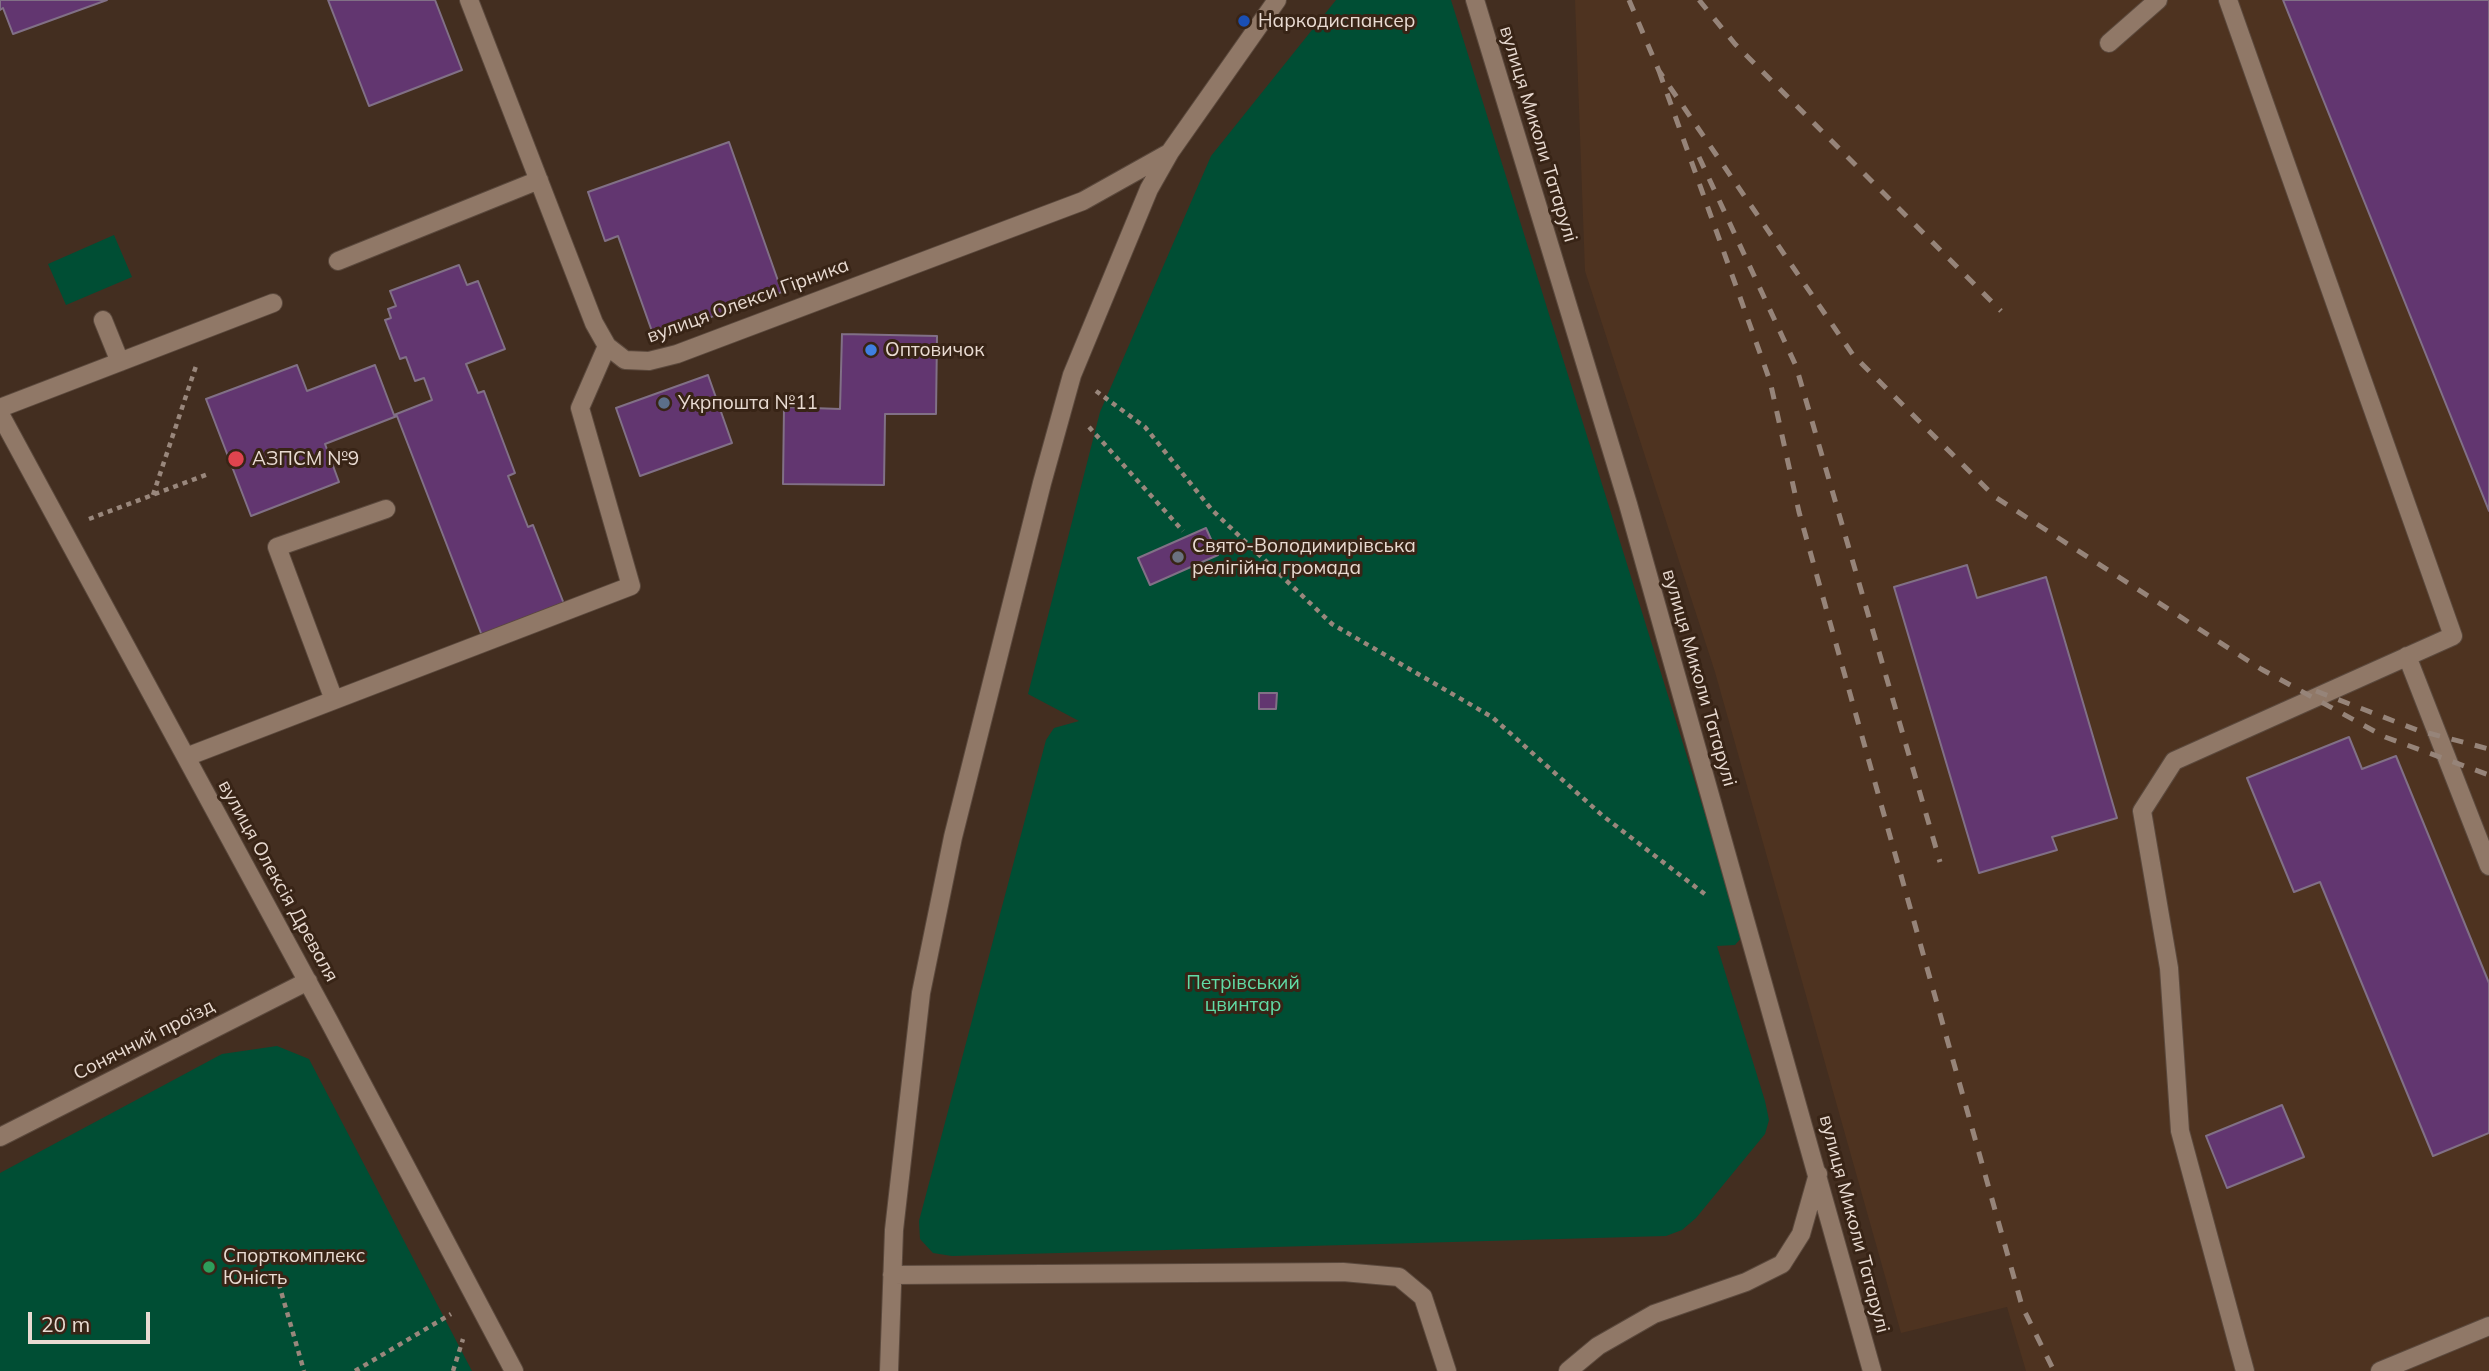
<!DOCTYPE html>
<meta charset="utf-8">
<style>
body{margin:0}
#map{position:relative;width:2489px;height:1371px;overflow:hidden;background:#432e20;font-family:Mulish,sans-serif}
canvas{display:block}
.scale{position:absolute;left:28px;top:1312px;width:122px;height:32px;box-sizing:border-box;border:4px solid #e9dbd2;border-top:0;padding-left:9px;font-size:21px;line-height:24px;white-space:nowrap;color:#e9dbd2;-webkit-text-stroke:5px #382416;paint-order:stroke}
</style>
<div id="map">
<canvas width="2489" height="1371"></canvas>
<div class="scale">20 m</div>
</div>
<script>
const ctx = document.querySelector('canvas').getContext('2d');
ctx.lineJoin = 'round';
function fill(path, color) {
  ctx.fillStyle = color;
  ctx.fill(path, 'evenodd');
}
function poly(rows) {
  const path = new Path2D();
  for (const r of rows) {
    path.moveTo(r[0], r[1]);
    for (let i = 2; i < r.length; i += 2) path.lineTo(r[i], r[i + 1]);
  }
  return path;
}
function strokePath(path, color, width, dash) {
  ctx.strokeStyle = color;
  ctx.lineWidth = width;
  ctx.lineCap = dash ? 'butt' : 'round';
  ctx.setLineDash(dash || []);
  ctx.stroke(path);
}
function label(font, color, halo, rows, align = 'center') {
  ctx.font = font + ' Mulish,sans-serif';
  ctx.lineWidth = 6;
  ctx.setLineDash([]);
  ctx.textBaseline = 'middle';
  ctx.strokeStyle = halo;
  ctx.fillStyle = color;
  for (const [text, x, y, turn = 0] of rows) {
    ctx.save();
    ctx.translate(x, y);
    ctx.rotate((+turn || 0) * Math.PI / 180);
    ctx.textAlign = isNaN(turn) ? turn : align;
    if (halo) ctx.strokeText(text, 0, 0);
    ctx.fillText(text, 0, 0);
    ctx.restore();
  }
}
fill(poly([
 [1575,0,2489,0,2489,1371,2026,1371,2007,1307,1901,1333,1715,672,1585,271]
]), '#4e3320');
fill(poly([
 [1336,0,1451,0,1743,936,1735,945,1717,946,1765,1101,1769,1120,1765,1134,1696,1218,1682,1230,1666,1236,952,1256,933,1253,920,1239,919,1221,1046,740,1054,728,1079,721,1028,694,1100,412,1211,156],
 [114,235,132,277,66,305,48,264],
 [277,1046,309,1059,472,1371,0,1371,0,1173,222,1054]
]), '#004e34');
const building = poly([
 [0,0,107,0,13,34,3,8,0,10,0,0],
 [328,0,435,0,462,70,369,106,328,0],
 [2283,0,2489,0,2489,511,2283,0],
 [729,142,782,292,654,337,618,236,605,241,588,192,729,142],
 [459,265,467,285,478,281,505,349,466,364,478,393,484,391,515,473,508,476,528,527,533,525,566,609,484,641,397,416,325,444,339,482,251,516,206,399,297,365,307,391,375,365,394,415,432,400,424,378,415,381,406,357,400,359,385,320,391,318,388,309,396,306,390,291,459,265],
 [842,334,937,336,936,414,885,414,884,485,783,484,784,407,840,409,842,334],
 [708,375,732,443,640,476,616,408,708,375],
 [1206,528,1218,555,1150,585,1138,558,1206,528],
 [1967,565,1977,598,2046,577,2117,818,2052,837,2057,850,1979,873,1894,587,1967,565],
 [1259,693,1277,693,1276,709,1259,709,1259,693],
 [2349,737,2362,769,2396,756,2489,983,2489,1133,2433,1156,2320,882,2294,892,2247,778,2349,737],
 [2282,1105,2304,1157,2227,1188,2206,1136,2282,1105]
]);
fill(building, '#623670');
strokePath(building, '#817086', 2);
const minor = poly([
 [469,0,594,323,607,346,625,360,649,361,677,354,1083,201,1167,154],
 [1475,0,1628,504,1872,1371],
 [2228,0,2453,636,2174,761,2142,811,2169,968,2180,1131,2245,1371],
 [2109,43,2158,0],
 [338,261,539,180],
 [103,320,120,362],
 [0,408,273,303],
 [0,414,329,1021,514,1371],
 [2407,656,2489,866],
 [334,700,277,547,386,509],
 [186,757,631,586,580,408,607,346],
 [0,1137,308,981],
 [892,1275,1343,1272,1399,1277,1423,1297,1447,1371],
 [889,1371,894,1230,921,993,953,837,1042,483,1072,375,1149,189,1170,152,1277,0],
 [1568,1371,1598,1346,1654,1314,1746,1282,1782,1264,1801,1234,1818,1174],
 [2380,1371,2489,1326]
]);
strokePath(minor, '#5b493d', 20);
strokePath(poly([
 [1096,391,1145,427,1212,510,1332,624,1492,717,1603,816,1706,895],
 [1089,427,1183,531],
 [153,495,197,363],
 [89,519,208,474],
 [276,1274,304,1371],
 [355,1371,451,1314],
 [453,1371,463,1339]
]), '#99877c', 4.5, [5, 5]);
strokePath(minor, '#907867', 18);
strokePath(poly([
 [1629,0,1659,71,1853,355,1995,497,2261,669,2385,737,2489,775],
 [1699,0,1735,44,2001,311],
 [1659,71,1770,381,1799,512,2022,1306,2054,1371],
 [1699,157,1796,366,1940,862],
 [2316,691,2417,730,2489,749]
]), '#968479', 5, [12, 12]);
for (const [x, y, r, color] of [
 [1244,21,7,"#1a4fb4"],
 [871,350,7,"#3f7fe0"],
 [664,403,7,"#5c6f8a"],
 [236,459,9,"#e0444e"],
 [1178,557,7,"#6b7280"],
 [209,1267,7,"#2e9e5b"]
]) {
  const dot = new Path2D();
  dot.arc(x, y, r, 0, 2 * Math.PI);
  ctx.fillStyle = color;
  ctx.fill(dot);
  strokePath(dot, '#382416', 2.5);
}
label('19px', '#e9dbd2', '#382416', [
 ["Наркодиспансер",1258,21],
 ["Оптовичок",885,350],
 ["Укрпошта №11",678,403],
 ["АЗПСМ №9",252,459],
 ["Свято-Володимирівська",1192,546],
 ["релігійна громада",1192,568],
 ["Cпорткомплекс",223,1256],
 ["Юність",223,1278]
], 'left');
label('19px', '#e9dbd2', '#382416', [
 ["вулиця Миколи Татарулі",1538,134,73],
 ["вулиця Олекси Гірника",748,301,-20],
 ["вулиця Миколи Татарулі",1699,678,74],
 ["вулиця Олексія Древаля",278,881,61],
 ["Сонячний проїзд",144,1040,-27],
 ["вулиця Миколи Татарулі",1854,1224,75]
]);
label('19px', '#61dca6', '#382416', [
 ["Петрівський",1243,983],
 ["цвинтар",1243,1005]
]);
</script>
